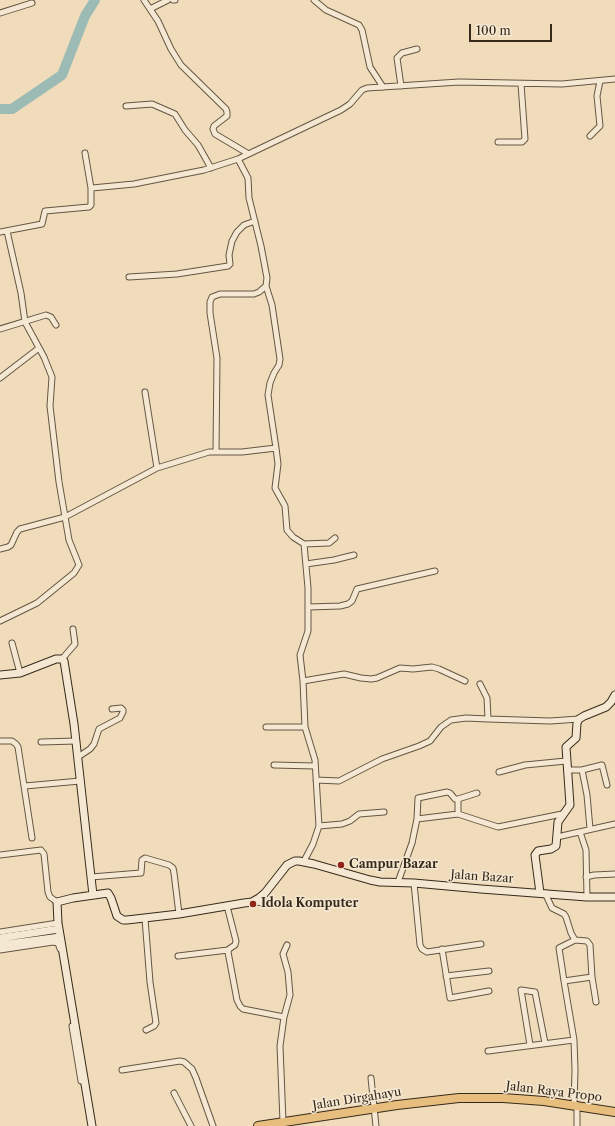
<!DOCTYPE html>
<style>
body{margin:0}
#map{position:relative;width:615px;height:1126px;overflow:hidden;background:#f0dcbb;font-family:"Libre Caslon Text",serif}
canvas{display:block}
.scale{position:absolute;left:469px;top:24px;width:83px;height:18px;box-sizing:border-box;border:2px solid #362a1a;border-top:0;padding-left:5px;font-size:12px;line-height:14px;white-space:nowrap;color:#362a1a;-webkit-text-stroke:3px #f5e8d3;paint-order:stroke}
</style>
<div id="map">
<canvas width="615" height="1126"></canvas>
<div class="scale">100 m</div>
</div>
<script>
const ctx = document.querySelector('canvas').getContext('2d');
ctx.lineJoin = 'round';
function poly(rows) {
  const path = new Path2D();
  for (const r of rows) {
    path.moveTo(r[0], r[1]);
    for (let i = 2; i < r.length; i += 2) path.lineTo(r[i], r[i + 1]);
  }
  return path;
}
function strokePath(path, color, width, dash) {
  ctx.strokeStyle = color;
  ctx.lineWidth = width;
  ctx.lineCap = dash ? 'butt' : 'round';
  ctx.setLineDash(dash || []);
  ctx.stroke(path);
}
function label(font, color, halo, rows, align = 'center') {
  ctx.font = font + ' "Libre Caslon Text",serif';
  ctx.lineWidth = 3;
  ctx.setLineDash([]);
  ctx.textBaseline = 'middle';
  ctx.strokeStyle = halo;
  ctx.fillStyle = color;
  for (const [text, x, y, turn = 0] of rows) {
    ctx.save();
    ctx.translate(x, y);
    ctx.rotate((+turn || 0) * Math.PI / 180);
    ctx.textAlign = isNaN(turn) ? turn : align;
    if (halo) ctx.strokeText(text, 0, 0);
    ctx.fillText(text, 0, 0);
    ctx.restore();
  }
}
strokePath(poly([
 [0,109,12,109,62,75,85,16,95,0]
]), '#9bbbb4', 10);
const street = poly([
 [144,0,158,21,171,49,181,65,226,109,227,112,227,116,214,126,213,129,215,134,247,153],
 [173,0,175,0],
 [314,0,326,10,359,25,362,30,370,67,383,87],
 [150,9,168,0],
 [0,13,32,3],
 [401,86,397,58,402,53,417,49],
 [126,106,152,104,175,114,185,130,198,145,211,168],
 [590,136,600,126,597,96,600,81],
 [498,142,522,142,525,139,521,84],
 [85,153,91,188],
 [0,232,42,224,45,211,89,207,91,205,91,188,92,188,134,184,204,170,238,159,341,110,350,104,362,90,367,88,459,82,562,84,615,79],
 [129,277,177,274,228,266,230,264,229,255,232,241,237,232,244,225,255,221],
 [266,286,272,305,280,359,279,365,274,373,270,383,268,395,276,448],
 [0,329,46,315,51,317,56,325],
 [0,378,39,348],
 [145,392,157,468],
 [216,452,217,358,210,313,210,302,212,297,220,294,254,294,259,292,266,286,267,278,261,246,249,198,248,178,238,159],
 [304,544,329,543,335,538],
 [0,549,8,547,11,545,17,532,20,529,65,517,157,468,209,452,242,452,276,448,278,464,275,488,285,506,287,530,293,537,304,544,308,588,308,631,300,655,303,681,305,727,315,760,319,826,313,844,304,861],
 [306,564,334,560,354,555],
 [309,607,340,606,348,604,352,601,357,589,435,571],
 [0,621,37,603,74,573,79,565,69,540,59,482,50,406,52,377,44,357,25,322,21,293,7,231],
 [12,643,20,673],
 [62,659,75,644,73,629],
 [303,681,344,674,361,678,371,679,377,678,400,668,413,669,432,667,439,669,465,681],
 [480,684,487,698,488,719,550,721,579,719],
 [266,727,305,727],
 [0,741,12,741,16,744,18,747,32,838],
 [41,742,76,741],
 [78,757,90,749,94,744,99,729,120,718,123,712,123,710,121,708,112,709],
 [274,765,315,766],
 [567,770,582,770,602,765,607,785],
 [582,770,587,795,590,829],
 [499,772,525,765,566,761],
 [316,780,339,781,382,759,419,746,430,741,441,727,451,720,466,718,488,719],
 [25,786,80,781],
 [458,814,458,799],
 [417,819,458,814,498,827,562,814],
 [319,826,342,824,350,821,359,814,384,812],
 [580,832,586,850,587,897],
 [557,837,615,824],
 [0,855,41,850,44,854,48,892,50,897,57,902],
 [91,877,141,873,142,860,145,858,169,865,173,868,174,873,179,914],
 [586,877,594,875,615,874],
 [398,882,412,843,417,819,418,798,447,792,450,793,455,799,458,799,477,793],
 [414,883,420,945,422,949,427,952,481,944],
 [545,893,552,908,564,914,566,917,571,933,575,940],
 [253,902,282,904],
 [227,906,236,941,235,945,229,949,228,952,237,1000,240,1006,243,1009,284,1017],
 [145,919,150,982,156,1023,154,1026,146,1030],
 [0,932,58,923],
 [442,949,450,998,489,991],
 [0,950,53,942,58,943,60,949],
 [178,956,228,950],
 [446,976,489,971],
 [564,981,559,948,575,940,587,941,590,945,592,977,596,1002],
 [72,1026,81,1081],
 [530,1045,521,990,535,992,545,1043],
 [488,1051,574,1040],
 [122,1070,180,1061,184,1062,192,1069,196,1078,213,1126],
 [371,1078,376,1126],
 [174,1093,191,1126],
 [574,1105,575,1070,574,1040,564,981,592,977],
 [283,1122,280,1046,284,1017,290,995,288,972,283,954,287,945],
 [577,1126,577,1105]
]);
const secondary = poly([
 [0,675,20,673,56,659,62,659,64,661,74,724,93,895],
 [540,893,535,855,538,851,551,849,556,846,558,822,570,805,566,747,576,738,577,723,579,719,584,716,606,707,611,702,615,695],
 [0,938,59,929],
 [0,945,60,937],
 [92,1126,58,923,57,902,73,898,108,893,111,898,117,916,123,920,127,920,179,914,244,903,252,902,259,898,265,893,287,865,295,861,299,861,314,864,370,880,380,882,414,883,481,889,587,897,615,897]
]);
const primary = poly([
 [258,1126,397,1105,459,1098,503,1098,544,1101,615,1112]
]);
strokePath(street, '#645642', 7);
strokePath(secondary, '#362a1a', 9);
strokePath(primary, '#362a1a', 10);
strokePath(street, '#f5e8d3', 5);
strokePath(secondary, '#f5e8d3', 7);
strokePath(primary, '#e8be7e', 8);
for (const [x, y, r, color] of [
 [341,865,4,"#8f2418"],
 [253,904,4,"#8f2418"]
]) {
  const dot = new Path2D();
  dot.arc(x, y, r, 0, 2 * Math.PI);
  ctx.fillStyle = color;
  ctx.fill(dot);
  strokePath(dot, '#f5e8d3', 1.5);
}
label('bold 12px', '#362a1a', '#f5e8d3', [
 ["Campur Bazar",349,865],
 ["Idola Komputer",261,904]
], 'left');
label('12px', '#362a1a', '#f5e8d3', [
 ["Jalan Bazar",482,877,4],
 ["Jalan Raya Propo",554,1092,7],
 ["Jalan Dirgahayu",357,1099,-9]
]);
</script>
